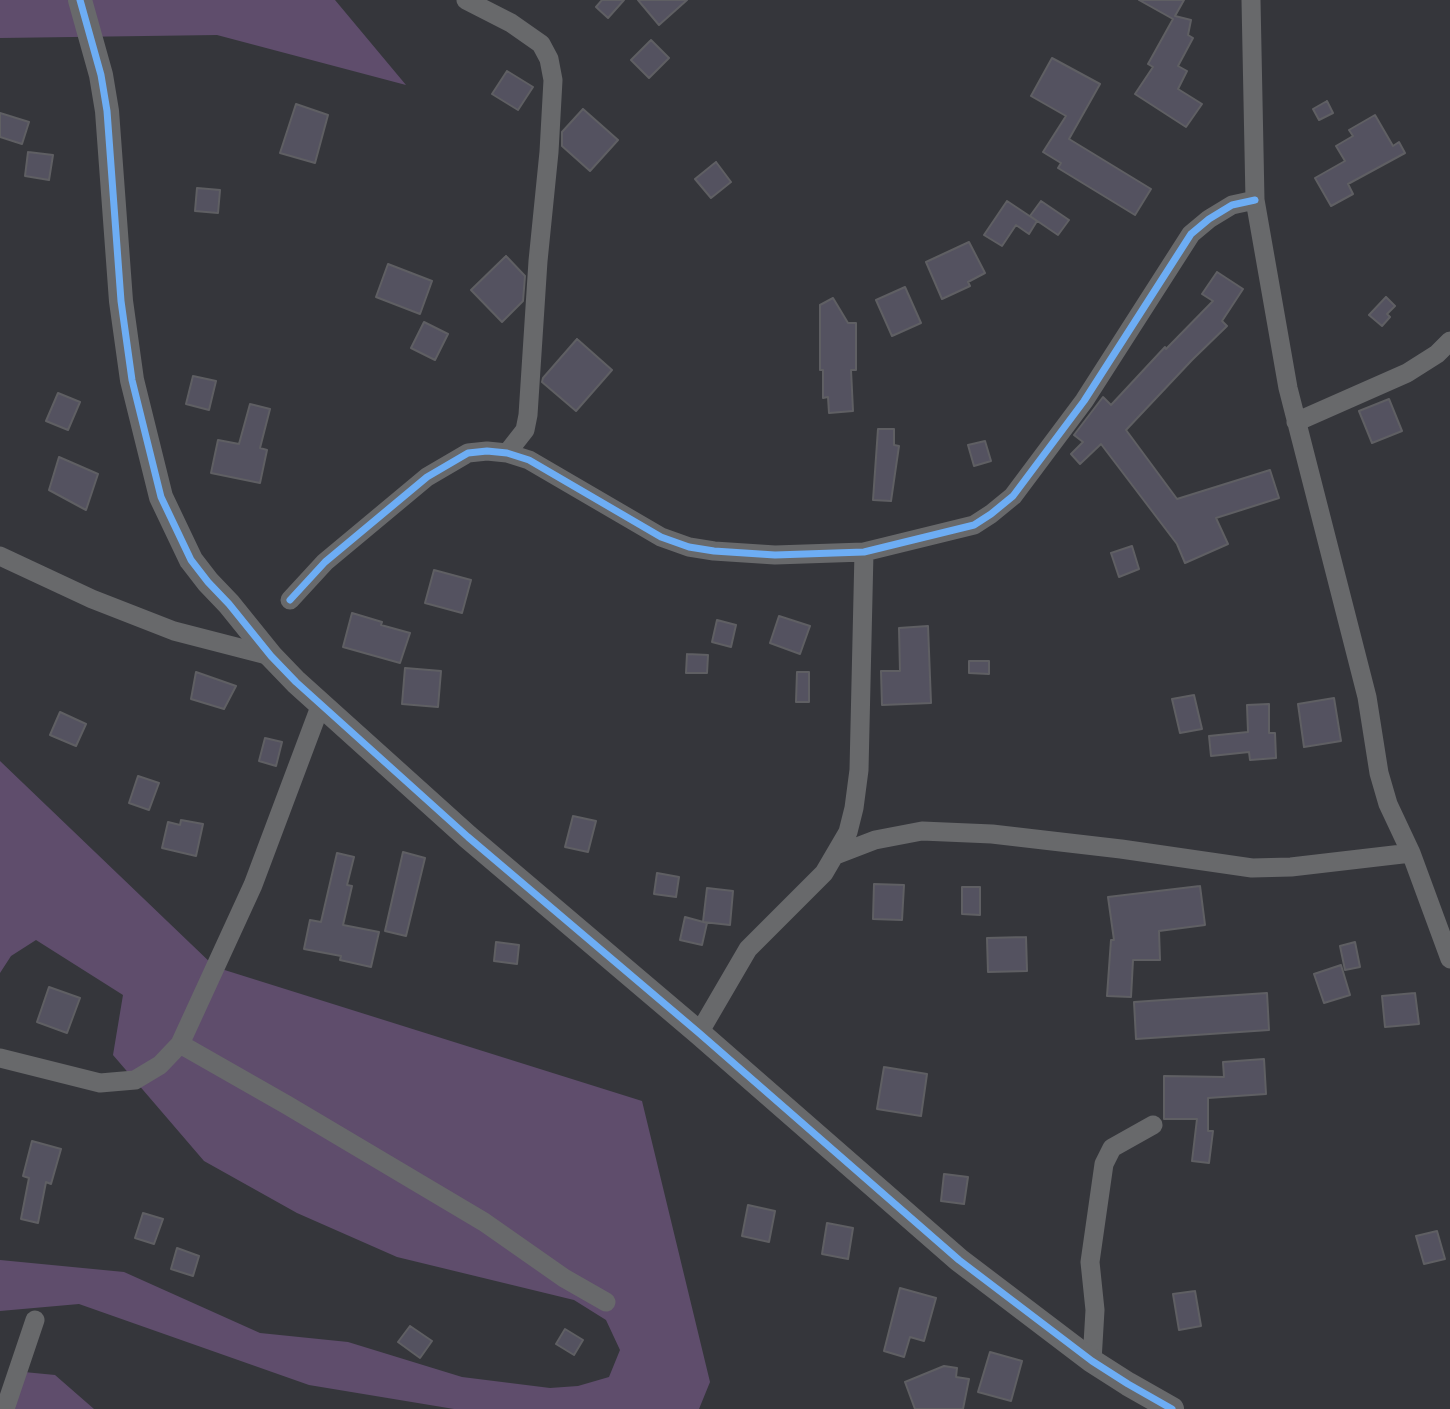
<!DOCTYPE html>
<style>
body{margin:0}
canvas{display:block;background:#35363b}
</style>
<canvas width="1450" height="1409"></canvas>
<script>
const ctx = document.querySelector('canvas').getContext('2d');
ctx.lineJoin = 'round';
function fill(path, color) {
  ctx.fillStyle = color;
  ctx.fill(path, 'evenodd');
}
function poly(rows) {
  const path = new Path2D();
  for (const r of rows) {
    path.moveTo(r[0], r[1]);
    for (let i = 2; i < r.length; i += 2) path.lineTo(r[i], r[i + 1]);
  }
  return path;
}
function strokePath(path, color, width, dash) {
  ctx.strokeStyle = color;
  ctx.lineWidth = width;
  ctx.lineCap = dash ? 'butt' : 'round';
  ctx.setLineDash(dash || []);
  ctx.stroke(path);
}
fill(poly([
 [0,0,335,0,406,85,217,35,0,38],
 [0,761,215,967,642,1101,710,1382,699,1409,454,1409,309,1385,79,1304,0,1311,0,1260,124,1272,260,1333,348,1342,462,1377,550,1388,578,1386,609,1377,620,1350,606,1320,574,1300,397,1257,297,1213,204,1161,113,1055,123,995,36,940,11,956,0,973],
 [24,1372,55,1375,94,1409,0,1409]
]), '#5f4d6c');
const building = poly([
 [602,0,624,0,608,18,596,7,602,0],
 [638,0,687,0,659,25,638,0],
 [1139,0,1184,0,1175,16,1191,20,1188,35,1193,38,1178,66,1187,71,1178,89,1202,104,1186,127,1135,94,1153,67,1148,64,1173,19,1139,0],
 [651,40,669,58,649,78,631,60,651,40],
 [1052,58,1100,84,1069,139,1151,189,1135,215,1058,168,1061,163,1043,152,1066,116,1031,96,1052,58],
 [507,71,533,87,518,110,492,94,507,71],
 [1327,101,1333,113,1319,120,1313,109,1327,101],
 [296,104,328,115,315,163,280,153,296,104],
 [583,109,618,140,590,171,562,146,562,132,583,109],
 [0,113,29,122,22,144,0,137,0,113],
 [1375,115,1393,146,1399,142,1405,153,1348,184,1353,194,1331,206,1315,178,1345,161,1336,146,1353,136,1349,130,1375,115],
 [28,152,53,155,49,180,25,176,28,152],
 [716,162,731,182,711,198,695,179,716,162],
 [197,188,220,190,218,213,195,211,197,188],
 [1007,201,1037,221,1029,234,1016,225,1002,246,984,235,1007,201],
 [1041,201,1069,220,1058,235,1030,216,1041,201],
 [969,242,985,273,968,282,970,286,942,299,926,262,969,242],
 [506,256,525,276,523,301,502,322,471,290,506,256],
 [388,264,432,281,420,314,376,297,388,264],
 [1217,272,1243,289,1222,321,1227,326,1192,360,1126,430,1177,499,1270,470,1279,498,1216,518,1228,544,1185,563,1177,544,1101,444,1080,464,1071,454,1083,442,1074,435,1103,397,1111,405,1165,347,1166,349,1213,301,1202,294,1217,272],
 [905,287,921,323,892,336,876,300,905,287],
 [1386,297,1395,306,1387,314,1390,317,1382,326,1369,315,1386,297],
 [833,298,848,323,856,323,856,370,851,370,853,411,829,413,828,397,823,398,823,370,820,370,820,305,833,298],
 [424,322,448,334,435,360,411,348,424,322],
 [577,339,612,370,576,411,542,382,543,378,577,339],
 [193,376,216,381,209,410,186,404,193,376],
 [58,393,80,402,68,430,46,421,58,393],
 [1389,399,1402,431,1372,443,1359,411,1389,399],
 [250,404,270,409,260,448,267,450,260,483,211,473,218,440,239,444,250,404],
 [878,429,894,429,894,445,899,446,891,501,873,500,878,429],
 [985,441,991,461,974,466,968,445,985,441],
 [59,457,98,474,86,510,49,490,59,457],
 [1132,546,1139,569,1119,577,1111,553,1132,546],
 [434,570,471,580,462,613,425,603,434,570],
 [352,613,382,622,381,625,410,633,400,663,343,647,352,613],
 [779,616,810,626,800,654,770,643,779,616],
 [717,620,736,625,731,647,712,642,717,620],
 [928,626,931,703,882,705,881,671,900,671,899,628,928,626],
 [687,654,708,655,707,673,686,673,687,654],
 [969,661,989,661,989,674,969,673,969,661],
 [405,668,441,671,438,707,402,704,405,668],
 [196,672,236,686,224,709,191,699,196,672],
 [797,672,809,672,809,702,796,702,797,672],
 [1194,695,1202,729,1180,733,1172,699,1194,695],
 [1334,698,1341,741,1304,747,1298,704,1334,698],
 [1269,704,1269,733,1275,733,1276,758,1250,760,1249,752,1211,756,1209,736,1248,732,1247,705,1269,704],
 [60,712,86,724,76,746,50,735,60,712],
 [265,738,282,742,276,766,259,761,265,738],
 [138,776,159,783,149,810,129,803,138,776],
 [573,816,596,821,588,852,565,847,573,816],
 [181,820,203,824,196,856,162,848,168,822,180,825,181,820],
 [403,852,425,858,406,936,385,931,403,852],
 [337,853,354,857,347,885,352,886,343,925,379,932,371,967,340,960,341,956,304,949,310,920,321,922,337,853],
 [657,873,679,877,676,897,654,894,657,873],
 [874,884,904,885,902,920,873,919,874,884],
 [1200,886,1205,925,1159,931,1160,960,1133,960,1131,997,1107,996,1111,940,1114,940,1108,897,1200,886],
 [962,887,980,887,980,915,962,914,962,887],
 [707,888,733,891,730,925,703,922,707,888],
 [685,917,707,923,702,945,680,940,685,917],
 [1026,937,1027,971,988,972,987,938,1026,937],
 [496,942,519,945,517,964,494,961,496,942],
 [1355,942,1360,967,1345,970,1340,946,1355,942],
 [1341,965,1350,995,1324,1003,1314,974,1341,965],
 [49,987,80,998,67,1033,37,1022,49,987],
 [1267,993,1269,1030,1136,1039,1134,1002,1267,993],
 [1415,993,1419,1024,1385,1027,1382,996,1415,993],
 [1264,1059,1266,1094,1208,1098,1208,1131,1213,1131,1209,1163,1192,1161,1197,1119,1164,1119,1164,1076,1224,1077,1223,1062,1264,1059],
 [884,1067,927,1074,921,1116,877,1109,884,1067],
 [32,1141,61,1149,51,1184,46,1182,38,1223,21,1219,29,1178,23,1176,32,1141],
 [944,1174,968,1177,964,1204,941,1201,944,1174],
 [748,1205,775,1211,769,1242,742,1236,748,1205],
 [143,1213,163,1219,154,1244,135,1238,143,1213],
 [827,1223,853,1228,848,1259,822,1254,827,1223],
 [1437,1231,1445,1259,1424,1264,1416,1236,1437,1231],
 [177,1248,199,1256,193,1276,171,1269,177,1248],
 [900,1288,936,1298,924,1341,910,1337,904,1357,884,1351,900,1288],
 [1195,1291,1201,1326,1179,1330,1173,1294,1195,1291],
 [410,1326,432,1341,420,1358,398,1342,410,1326],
 [565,1329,583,1340,574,1355,556,1344,565,1329],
 [990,1352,1022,1361,1011,1401,978,1392,990,1352],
 [944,1366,957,1368,956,1377,969,1379,963,1409,915,1409,905,1382,944,1366]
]);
fill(building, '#545260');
strokePath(building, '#5f5f63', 2);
strokePath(poly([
 [466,0,511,23,541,44,549,59,553,80,549,152,538,261,528,415,525,430,507,453],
 [1251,0,1255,200,1288,388,1367,697,1379,773,1388,804,1411,853,1450,959],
 [1296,422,1407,373,1437,354,1450,341],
 [0,556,92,599,174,631,271,656],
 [290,600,325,562,427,477,468,453,487,451,507,453,529,460,661,537,689,547,714,551,775,555,864,552,974,525,991,514,1013,496,1084,401,1191,234,1209,219,1232,205,1255,200],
 [836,855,875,840,922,831,992,834,1121,849,1252,868,1291,867,1411,853],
 [699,1033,748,949,824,873,848,832,854,808,859,770,864,552],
 [180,1044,287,1105,484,1222,564,1278,606,1302],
 [0,1058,100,1083,135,1080,160,1065,180,1044,253,885,321,704],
 [1092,1361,1095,1310,1090,1262,1104,1164,1112,1148,1153,1125],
 [5,1409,35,1320]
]), '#68696b', 19);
strokePath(poly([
 [80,0,101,75,107,111,121,301,132,380,161,497,191,560,208,582,229,604,271,656,296,682,468,837,699,1033,959,1260,1092,1361,1128,1384,1172,1409]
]), '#68696b', 24);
strokePath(poly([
 [80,0,101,75,107,111,121,301,132,380,161,497,191,560,208,582,229,604,271,656,296,682,468,837,699,1033,959,1260,1092,1361,1128,1384,1172,1409],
 [290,600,325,562,427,477,468,453,487,451,507,453,529,460,661,537,689,547,714,551,775,555,864,552,974,525,991,514,1013,496,1084,401,1191,234,1209,219,1232,205,1255,200]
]), '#6dadf4', 7);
</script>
